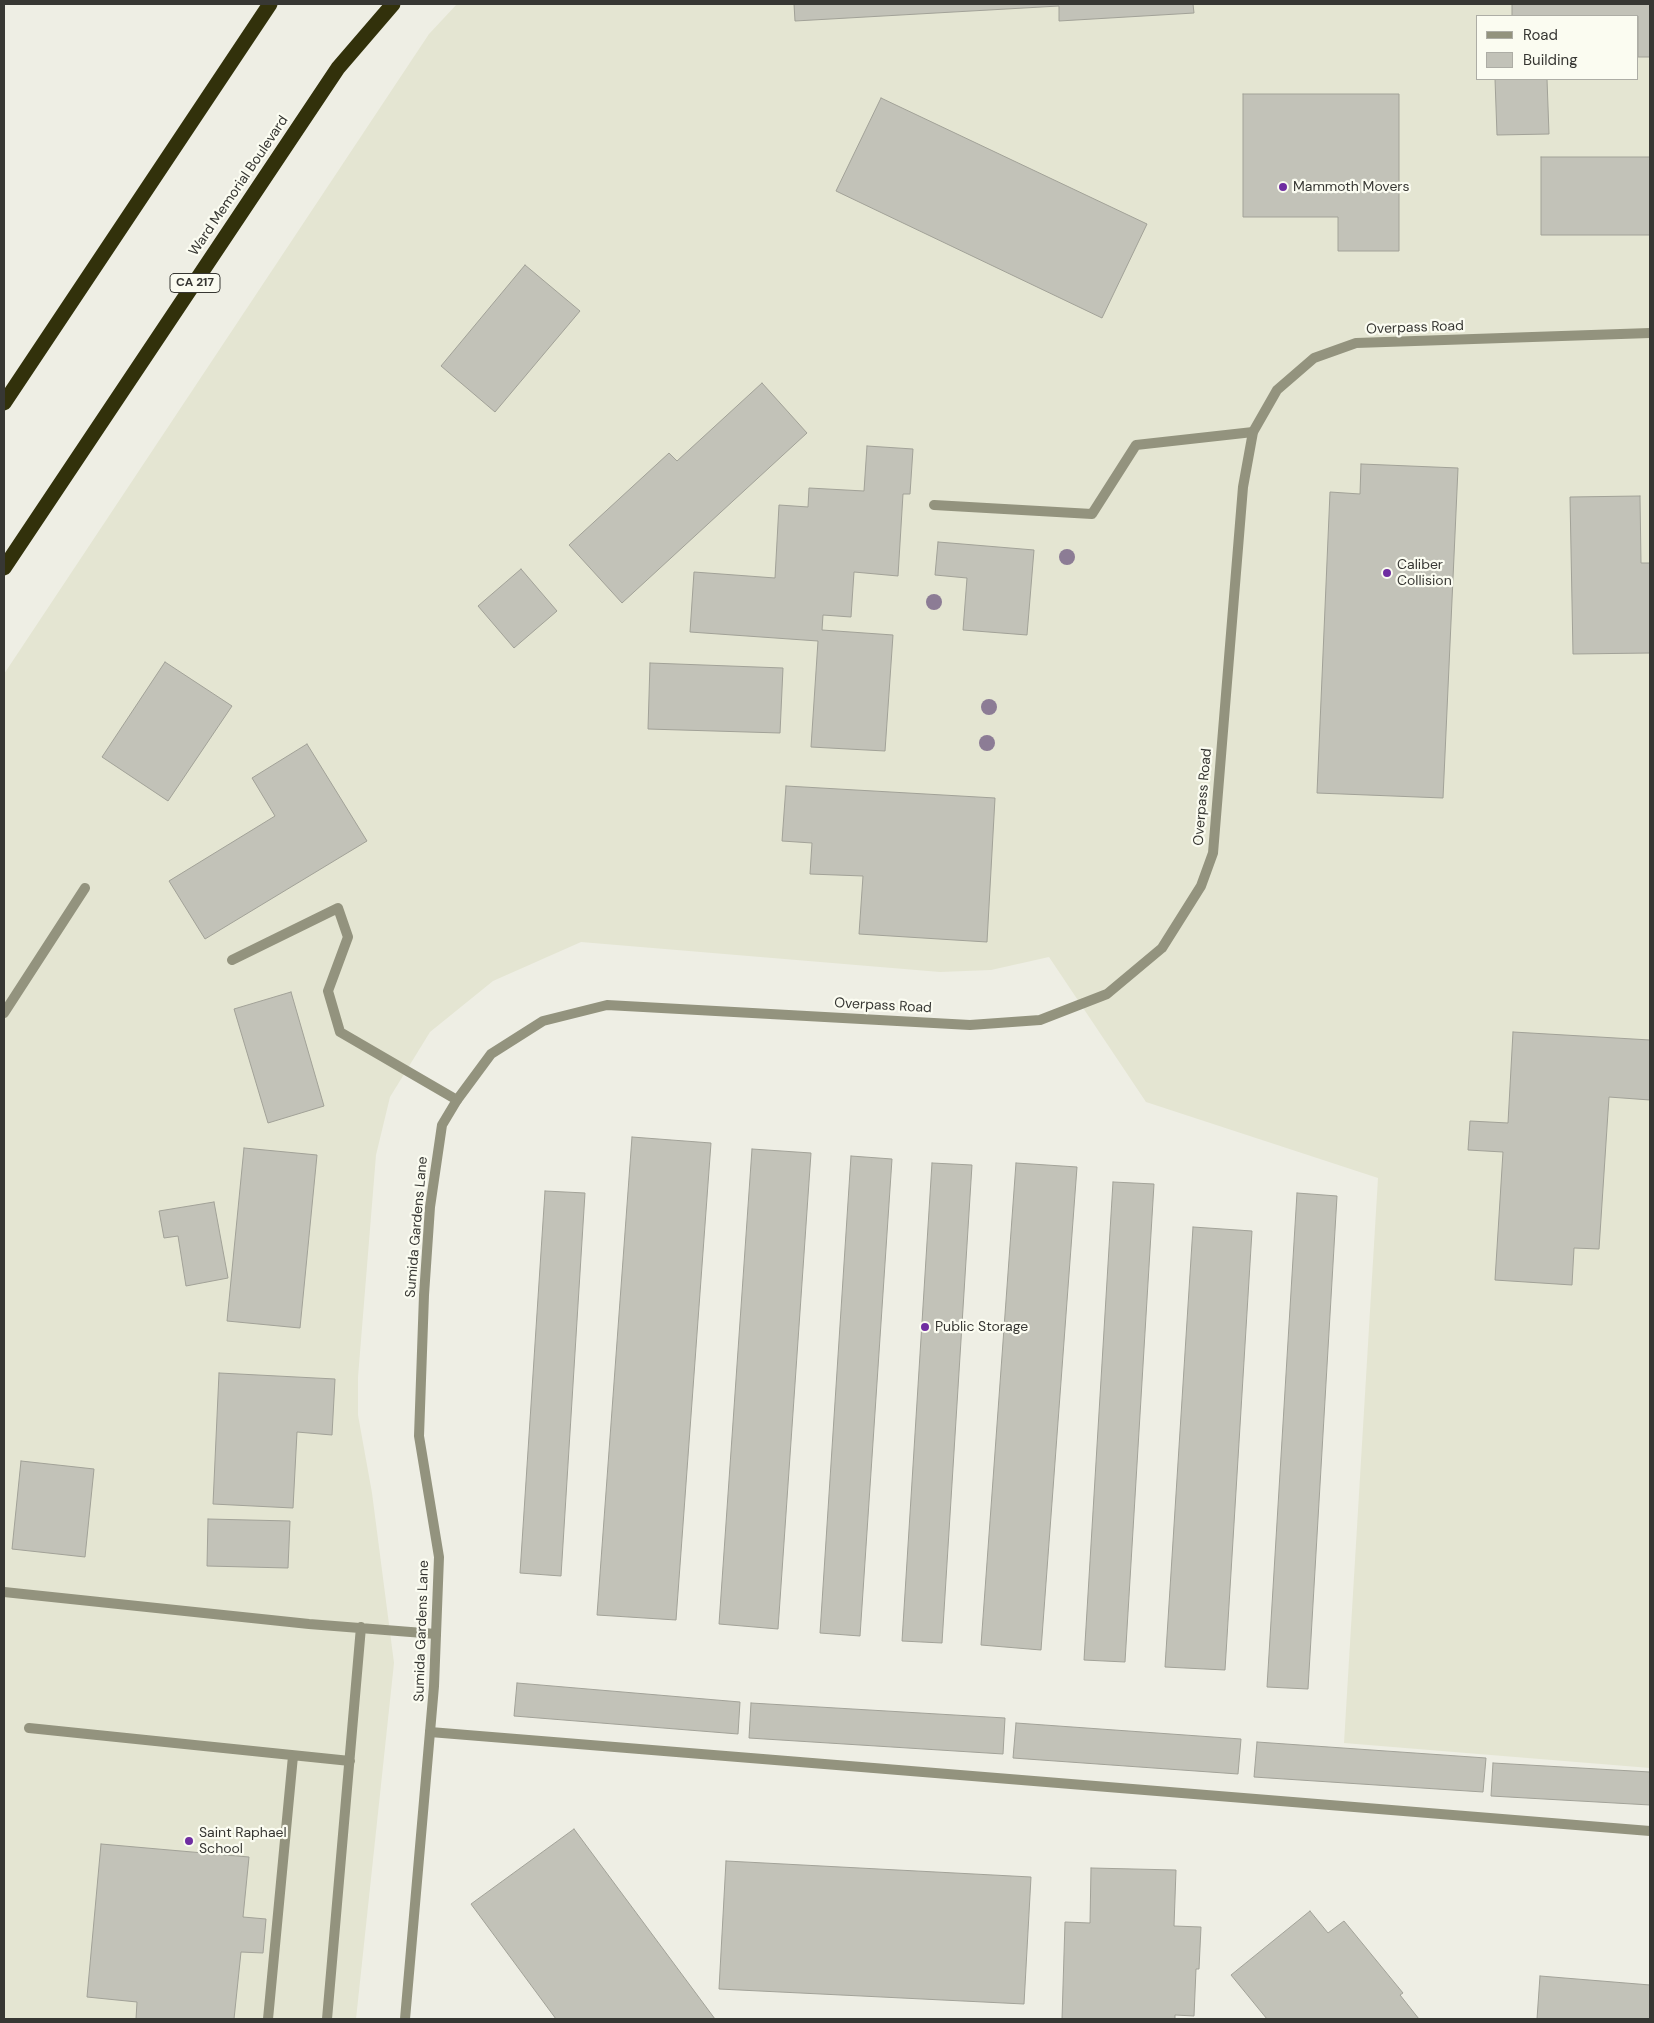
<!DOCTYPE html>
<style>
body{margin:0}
#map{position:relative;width:1654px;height:2023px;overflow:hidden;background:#eeeee4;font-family:"DM Sans",sans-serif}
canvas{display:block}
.frame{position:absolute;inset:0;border:5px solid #373733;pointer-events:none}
.legend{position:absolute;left:1476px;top:15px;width:162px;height:65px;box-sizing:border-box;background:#fbfcf1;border:1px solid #adada5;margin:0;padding:6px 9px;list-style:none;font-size:15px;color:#373733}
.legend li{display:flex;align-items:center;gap:10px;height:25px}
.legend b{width:25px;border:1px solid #adada5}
</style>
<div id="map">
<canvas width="1654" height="2023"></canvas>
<div class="frame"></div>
<ul class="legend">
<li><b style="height:6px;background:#93937e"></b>Road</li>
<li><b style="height:14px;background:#c2c2b8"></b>Building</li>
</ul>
</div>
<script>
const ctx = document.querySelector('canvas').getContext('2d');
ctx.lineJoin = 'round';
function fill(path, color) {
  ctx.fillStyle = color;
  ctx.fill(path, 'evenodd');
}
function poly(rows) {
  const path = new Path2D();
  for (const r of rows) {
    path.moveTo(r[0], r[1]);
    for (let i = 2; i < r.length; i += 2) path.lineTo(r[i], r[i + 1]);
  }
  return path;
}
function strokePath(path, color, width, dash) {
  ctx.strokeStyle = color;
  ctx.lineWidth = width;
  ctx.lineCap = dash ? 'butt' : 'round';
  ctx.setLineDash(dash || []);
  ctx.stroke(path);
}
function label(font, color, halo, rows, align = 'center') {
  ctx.font = font + ' "DM Sans",sans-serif';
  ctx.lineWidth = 4.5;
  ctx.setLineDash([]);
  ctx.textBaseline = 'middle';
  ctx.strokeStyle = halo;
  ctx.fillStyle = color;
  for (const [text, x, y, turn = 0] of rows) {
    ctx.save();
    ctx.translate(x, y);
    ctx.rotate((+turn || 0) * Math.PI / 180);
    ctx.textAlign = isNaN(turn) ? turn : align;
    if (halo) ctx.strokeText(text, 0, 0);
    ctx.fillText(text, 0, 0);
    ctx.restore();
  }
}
fill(poly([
 [457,4,1650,4,1650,1768,1344,1743,1378,1178,1146,1102,1049,957,991,970,940,972,581,942,493,981,430,1032,390,1097,376,1155,358,1377,358,1415,372,1493,394,1663,356,2019,4,2019,4,674,429,34],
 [1478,16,1638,16,1638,79,1478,79]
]), '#e4e5d2');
const building = poly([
 [794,4,1193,4,1194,13,1059,21,1059,6,795,21,794,4],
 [1512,4,1650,4,1650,57,1638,57,1638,16,1512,16,1512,4],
 [1495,79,1547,79,1549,134,1497,135,1495,79],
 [1243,94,1399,94,1399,251,1338,251,1338,217,1243,217,1243,94],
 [881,98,1147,224,1102,318,836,191,881,98],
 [1541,157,1650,157,1650,235,1541,235,1541,157],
 [525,265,580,311,495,412,441,366,525,265],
 [762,383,807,433,622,603,569,545,669,453,677,461,762,383],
 [867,446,913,449,910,494,903,494,898,576,854,572,851,617,823,615,822,630,893,635,885,751,811,747,818,641,690,632,694,572,775,578,779,505,808,507,809,488,864,491,867,446],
 [1361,464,1458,468,1443,798,1317,793,1330,492,1360,494,1361,464],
 [1640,496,1641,563,1650,563,1650,653,1573,654,1570,497,1640,496],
 [938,542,1034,550,1027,635,963,630,967,578,935,575,938,542],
 [521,569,557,611,514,648,478,606,521,569],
 [165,662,232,706,168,801,102,757,165,662],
 [650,663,783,668,780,733,648,729,650,663],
 [307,744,367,841,205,939,169,881,275,816,252,778,307,744],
 [786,786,995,798,987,942,859,934,863,876,810,874,812,843,782,841,786,786],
 [291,992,324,1106,268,1123,234,1009,291,992],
 [1513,1032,1650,1040,1650,1100,1609,1097,1599,1249,1574,1248,1572,1285,1495,1280,1503,1152,1468,1150,1470,1121,1508,1123,1513,1032],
 [632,1137,711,1143,676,1620,597,1615,632,1137],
 [244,1148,317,1155,300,1328,227,1321,244,1148],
 [752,1149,811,1153,778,1629,719,1624,752,1149],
 [851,1156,892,1159,860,1636,820,1633,851,1156],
 [932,1163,972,1165,942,1643,902,1641,932,1163],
 [1016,1163,1077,1167,1041,1650,981,1645,1016,1163],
 [1113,1182,1154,1184,1125,1662,1084,1660,1113,1182],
 [545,1191,585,1193,561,1576,520,1573,545,1191],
 [1297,1193,1337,1196,1308,1689,1267,1687,1297,1193],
 [214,1202,228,1278,186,1286,178,1236,164,1238,159,1211,214,1202],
 [1193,1227,1252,1231,1225,1670,1165,1667,1193,1227],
 [219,1373,335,1379,332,1435,297,1432,293,1508,213,1504,219,1373],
 [21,1461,94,1469,85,1557,12,1549,21,1461],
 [208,1519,290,1521,288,1568,207,1566,208,1519],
 [517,1683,740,1702,738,1734,514,1716,517,1683],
 [751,1703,1005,1718,1003,1754,749,1738,751,1703],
 [1016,1723,1241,1739,1238,1774,1013,1758,1016,1723],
 [1257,1742,1486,1758,1483,1792,1254,1777,1257,1742],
 [1493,1763,1650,1772,1650,1805,1491,1796,1493,1763],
 [574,1829,715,2019,556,2019,471,1904,574,1829],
 [101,1844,249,1857,243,1917,266,1919,263,1953,241,1952,234,2019,136,2019,137,2002,87,1997,101,1844],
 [726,1861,1031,1877,1024,2004,719,1989,726,1861],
 [1091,1868,1176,1870,1174,1926,1201,1927,1199,1969,1196,1969,1194,2016,1175,2015,1175,2019,1062,2019,1065,1922,1090,1923,1091,1868],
 [1310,1911,1328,1933,1344,1921,1403,1993,1400,1995,1419,2019,1267,2019,1231,1975,1310,1911],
 [1540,1976,1650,1985,1650,2019,1537,2019,1540,1976]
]);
fill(building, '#c2c2b8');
strokePath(building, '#a2a298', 1);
strokePath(poly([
 [934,505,1092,514,1136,445,1253,432],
 [232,960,338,908,348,937,328,991,340,1032,457,1100],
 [4,1013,85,888],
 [4,1592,309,1624,436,1634],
 [29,1728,350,1761],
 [430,1732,1650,1831],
 [268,2019,293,1756],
 [327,2019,361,1627]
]), '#93937e', 10);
strokePath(poly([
 [405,2019,434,1686,439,1557,419,1436,424,1295,430,1207,442,1125,457,1100,491,1054,543,1021,607,1005,970,1025,1040,1020,1107,994,1162,948,1201,886,1213,853,1243,487,1253,432,1277,390,1314,358,1356,343,1650,333]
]), '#93937e', 10);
strokePath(poly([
 [4,403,270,4],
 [4,568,338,68,393,4]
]), '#32310b', 15);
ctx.fillStyle = '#8c7c95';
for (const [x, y] of [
 [1067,557],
 [934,602],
 [989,707],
 [987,743]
]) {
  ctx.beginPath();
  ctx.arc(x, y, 8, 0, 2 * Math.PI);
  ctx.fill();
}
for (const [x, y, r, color] of [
 [1283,187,5,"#6f2da1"],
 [1387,573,5,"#6f2da1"],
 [925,1327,5,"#6f2da1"],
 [189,1841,5,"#6f2da1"]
]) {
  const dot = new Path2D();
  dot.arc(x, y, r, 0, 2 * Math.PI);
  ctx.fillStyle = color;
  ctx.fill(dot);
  strokePath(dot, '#fbfcf1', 2);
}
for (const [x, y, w] of [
 [195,283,50]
]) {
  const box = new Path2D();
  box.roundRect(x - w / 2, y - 9.5, w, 19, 4);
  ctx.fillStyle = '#fbfcf1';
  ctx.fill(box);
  strokePath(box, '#373733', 1);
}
label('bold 12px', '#373733', null, [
 ["CA 217",195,283]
]);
label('14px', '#373733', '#fbfcf1', [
 ["Ward Memorial Boulevard",239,186,-56],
 ["Overpass Road",1415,328,-2],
 ["Overpass Road",1203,797,-85],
 ["Overpass Road",883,1006,3],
 ["Sumida Gardens Lane",417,1227,-85],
 ["Sumida Gardens Lane",422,1631,-88]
]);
label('14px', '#373733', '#fbfcf1', [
 ["Mammoth Movers",1293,187],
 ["Caliber",1397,565],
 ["Collision",1397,581],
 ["Public Storage",935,1327],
 ["Saint Raphael",199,1833],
 ["School",199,1849]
], 'left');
</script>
